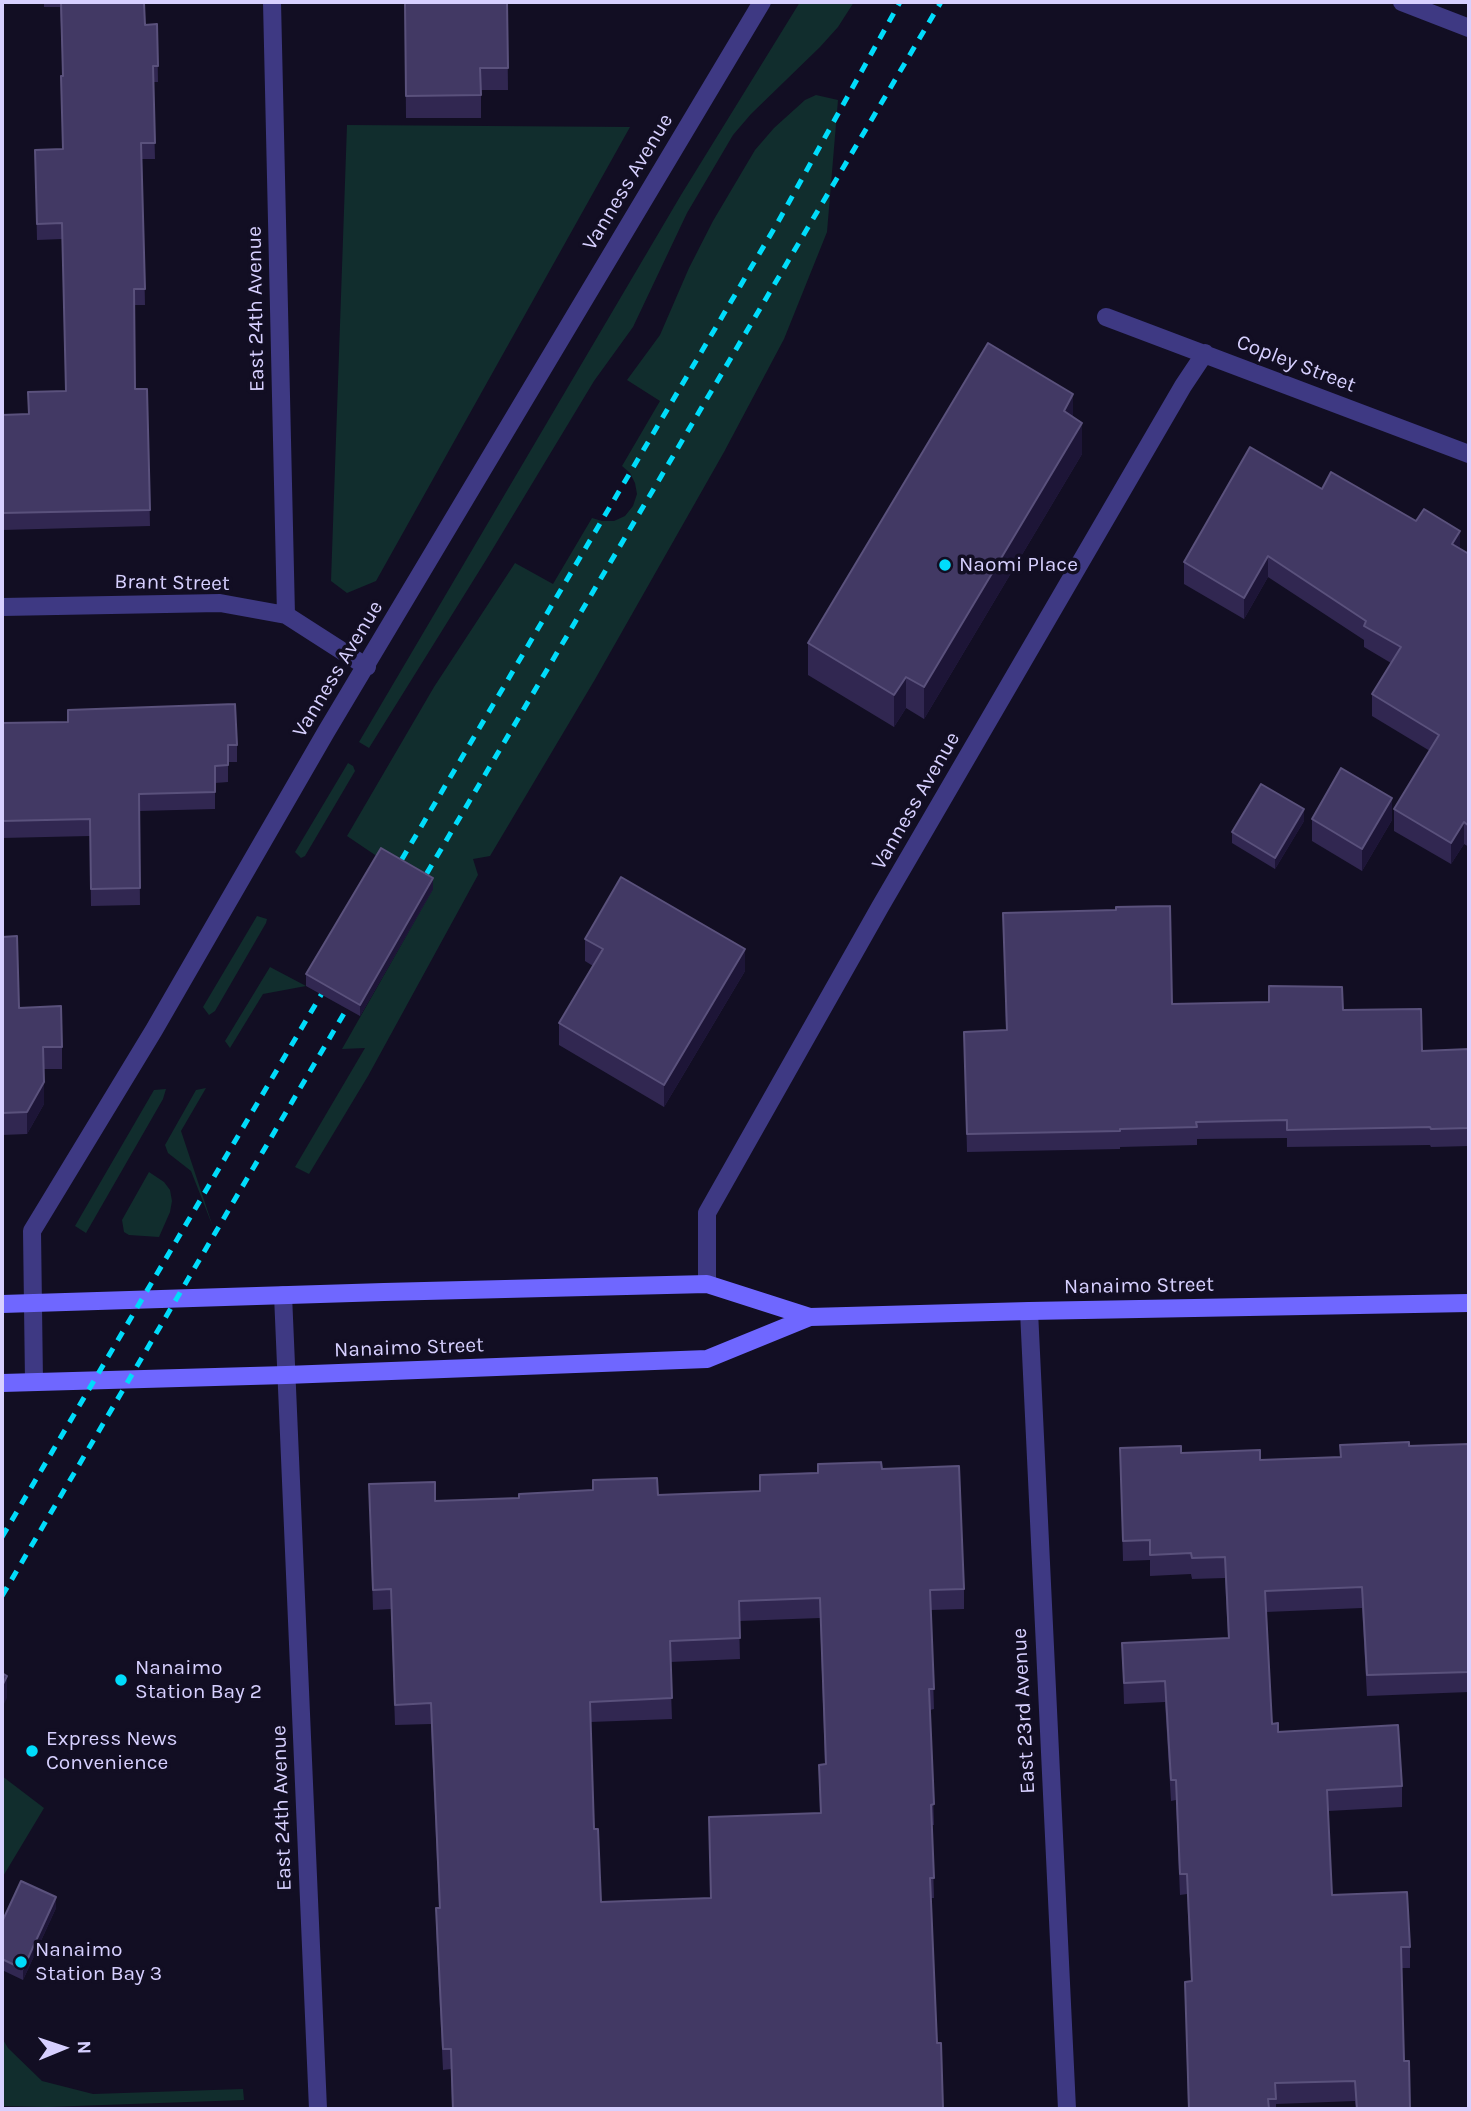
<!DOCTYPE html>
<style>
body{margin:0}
#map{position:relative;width:1471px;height:2111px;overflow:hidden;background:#120e23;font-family:Karla,sans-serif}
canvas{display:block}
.frame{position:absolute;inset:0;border:4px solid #d7d0ff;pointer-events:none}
.north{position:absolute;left:28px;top:2013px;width:70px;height:70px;-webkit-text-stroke:5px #120e23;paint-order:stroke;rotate:88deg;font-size:19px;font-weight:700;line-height:28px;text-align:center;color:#d7d0ff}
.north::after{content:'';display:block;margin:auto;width:24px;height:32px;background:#d7d0ff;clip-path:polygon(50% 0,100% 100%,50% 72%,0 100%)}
</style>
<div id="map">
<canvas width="1471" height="2111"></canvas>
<div class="frame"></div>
<div class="north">N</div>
</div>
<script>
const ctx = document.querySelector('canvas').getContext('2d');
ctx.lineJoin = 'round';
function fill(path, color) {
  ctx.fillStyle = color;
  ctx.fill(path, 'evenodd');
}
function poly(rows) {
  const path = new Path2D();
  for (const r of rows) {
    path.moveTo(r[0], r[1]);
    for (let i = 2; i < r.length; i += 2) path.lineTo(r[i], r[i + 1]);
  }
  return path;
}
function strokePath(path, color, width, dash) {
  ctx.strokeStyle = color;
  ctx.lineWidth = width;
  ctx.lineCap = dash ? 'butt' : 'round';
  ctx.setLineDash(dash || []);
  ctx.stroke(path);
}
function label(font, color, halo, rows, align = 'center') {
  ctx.font = font + ' Karla,sans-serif';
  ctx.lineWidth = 7;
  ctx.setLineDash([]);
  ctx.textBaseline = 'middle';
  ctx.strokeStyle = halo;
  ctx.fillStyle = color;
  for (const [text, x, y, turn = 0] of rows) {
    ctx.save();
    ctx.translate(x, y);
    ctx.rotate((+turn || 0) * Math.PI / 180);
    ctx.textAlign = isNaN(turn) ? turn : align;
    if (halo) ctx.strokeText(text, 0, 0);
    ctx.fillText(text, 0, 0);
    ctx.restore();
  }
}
fill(poly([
 [800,2,854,2,838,27,820,47,751,114,733,135,687,213,633,327,594,381,486,560,369,748,359,742,681,195],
 [816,95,838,100,827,232,784,339,724,452,594,681,490,856,473,859,478,875,368,1076,309,1174,295,1167,365,1048,342,1049,433,889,381,859,347,836,434,687,515,563,553,584,592,518,602,521,614,521,625,516,633,506,637,494,635,483,630,473,622,466,660,401,627,380,660,335,689,268,713,221,755,150,774,128,805,100],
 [347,125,630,127,376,581,347,593,331,581],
 [348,763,353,766,355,771,305,856,301,858,295,852],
 [257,916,267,919,266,923,215,1011,209,1015,203,1007],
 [270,967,306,986,263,994,230,1048,225,1041],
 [206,1088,181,1131,213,1227,191,1171,168,1153,165,1145,196,1090],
 [166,1089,163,1099,86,1233,75,1226,154,1090],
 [149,1172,164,1182,170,1190,172,1201,170,1212,159,1237,129,1235,124,1232,122,1220],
 [2,1776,44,1808,2,1878],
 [2,2038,8,2048,42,2081,93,2094,243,2089,244,2100,47,2107,2,2106]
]), '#112d2d');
strokePath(poly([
 [272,2,286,615],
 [1402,2,1469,28],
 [1106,317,1469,454],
 [2,607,220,603,286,615,367,667],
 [707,1284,707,1213,880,907,1183,386,1205,353],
 [283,1295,318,2109],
 [1029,1311,1067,2109],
 [34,1382,32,1231,154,1030,326,732,762,2]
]), '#3e3983', 18);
strokePath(poly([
 [2,1304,384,1292,707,1284,810,1317,1029,1311,1469,1303],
 [2,1383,286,1375,707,1359,810,1317]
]), '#6f67ff', 18);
strokePath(poly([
 [392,876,778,222,900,2],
 [417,890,941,2],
 [2,1537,331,978],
 [2,1596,356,993]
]), '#00dcfb', 5, [10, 9]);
fill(poly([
 [44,2,142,2,145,25,157,24,158,82,153,82,155,159,142,159,145,305,134,305,135,389,147,389,150,526,2,530,2,415,29,414,28,392,66,391,62,239,37,240,35,150,62,149,63,76,60,7,44,7],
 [405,2,507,2,508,90,481,90,481,118,406,118],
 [1073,417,1082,454,924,719,906,708,894,727,808,675,808,643],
 [1322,489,1460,549,1469,554,1469,847,1464,844,1451,864,1394,831,1394,809,1430,751,1372,716,1372,694,1391,663,1364,647,1364,640,1268,577,1244,619,1184,584,1184,562],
 [2,723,237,745,237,762,228,762,228,782,215,783,215,809,139,811,140,905,91,906,90,836,2,838,2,860],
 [1312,819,1392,820,1362,871,1312,841],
 [1304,821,1275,869,1232,843,1232,832],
 [433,889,360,1016,306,986,306,974],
 [1003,913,1172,1004,1343,1010,1422,1051,1469,1049,1469,1146,1431,1147,1430,1145,1287,1147,1287,1138,1197,1139,1197,1145,1120,1147,1120,1149,967,1152,964,1032,1006,1030],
 [2,937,19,1008,62,1047,62,1069,44,1069,44,1104,27,1134,2,1135],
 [585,939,745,971,664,1107,559,1045,559,1023,593,966,585,961],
 [1469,1444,1469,1692,1367,1696,1362,1608,1266,1612,1272,1724,1278,1732,1402,1786,1402,1807,1328,1811,1332,1895,1410,1947,1410,1968,1401,1968,1404,2061,1410,2109,1356,2109,1355,2101,1276,2104,1276,2109,1188,2109,1185,1982,1191,1981,1187,1894,1180,1895,1176,1800,1171,1801,1165,1702,1124,1704,1122,1643,1228,1638,1225,1578,1192,1579,1191,1574,1150,1576,1150,1560,1123,1561,1120,1448,1260,1460,1340,1457,1409,1446],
 [882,1469,964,1589,964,1609,931,1610,934,1709,930,1710,934,1825,932,1825,934,1898,930,1898,937,2043,941,2043,943,2109,452,2109,451,2069,443,2070,436,1928,436,1908,439,1908,431,1724,395,1725,391,1609,373,1610,369,1484,435,1501,658,1495,760,1491,760,1475],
 [820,1618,825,1764,819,1765,820,1813,709,1817,711,1898,601,1902,594,1829,590,1722,672,1719,670,1662,740,1659,739,1621],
 [56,1908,23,1980,2,1970,2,1922]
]), '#312751');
fill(poly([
 [1073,394,1073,426,1064,411],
 [1082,423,1082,454,924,719,924,687],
 [1460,531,1460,552,1452,544],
 [1268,556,1268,577,1244,619,1244,598],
 [906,677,906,708,894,727,894,695],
 [1392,798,1392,820,1362,871,1362,849],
 [1304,809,1304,821,1275,869,1275,858],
 [1464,822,1464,844,1451,864,1451,843],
 [433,878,433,889,360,1016,360,1005],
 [745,949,745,971,664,1107,664,1085],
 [44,1082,44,1104,27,1134,27,1112],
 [7,1676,7,1698,2,1708,2,1686],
 [56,1897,56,1908,23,1980,23,1969]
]), '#1d1537');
const building = poly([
 [61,2,142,2,142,3,144,3,145,25,157,24,158,66,153,66,155,143,141,143,145,289,134,289,135,389,147,389,150,510,2,513,2,415,29,414,28,392,66,391,62,223,37,224,35,150,63,149,61,76,63,76,61,2],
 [405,2,507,2,508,68,480,68,481,95,406,96,405,2],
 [988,343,1073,394,1064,411,1082,423,924,687,906,677,894,695,808,643,988,343],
 [1250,447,1322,489,1331,472,1416,521,1424,509,1460,531,1452,544,1469,554,1469,826,1464,822,1451,843,1394,809,1439,735,1372,694,1401,647,1364,626,1366,621,1268,556,1244,598,1184,562,1250,447],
 [235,704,237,745,228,745,228,765,215,766,215,792,139,794,140,888,91,889,90,819,2,821,2,723,68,722,68,710,235,704],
 [1341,768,1392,798,1362,849,1312,819,1341,768],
 [1261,784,1304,809,1275,858,1232,832,1261,784],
 [381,848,433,878,360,1005,306,974,381,848],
 [621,877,745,949,664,1085,559,1023,603,949,585,939,621,877],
 [1170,906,1172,1004,1269,1002,1269,986,1342,987,1343,1010,1421,1009,1422,1051,1469,1049,1469,1128,1431,1129,1430,1127,1287,1130,1287,1120,1196,1122,1197,1127,1120,1129,1120,1131,967,1134,964,1032,1007,1030,1003,913,1116,910,1116,907,1170,906],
 [17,936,19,1008,61,1006,62,1047,43,1047,44,1082,27,1112,2,1113,2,937,17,936],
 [1409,1442,1409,1446,1469,1444,1469,1672,1367,1675,1362,1587,1265,1591,1272,1724,1278,1723,1278,1732,1398,1725,1402,1786,1327,1790,1332,1895,1407,1892,1410,1947,1401,1947,1404,2061,1409,2061,1410,2109,1357,2109,1355,2081,1275,2083,1276,2099,1268,2099,1269,2109,1189,2109,1185,1982,1192,1981,1187,1874,1180,1874,1176,1780,1171,1780,1165,1681,1124,1683,1122,1643,1229,1638,1225,1557,1192,1558,1191,1553,1150,1555,1150,1540,1123,1541,1120,1448,1181,1446,1181,1453,1260,1450,1260,1460,1341,1457,1340,1445,1409,1442],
 [881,1462,882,1469,959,1466,964,1589,930,1590,934,1689,929,1689,934,1804,931,1805,934,1878,930,1878,937,2043,941,2043,943,2108,936,2108,936,2109,453,2109,451,2049,443,2049,436,1908,440,1908,431,1703,395,1705,391,1589,373,1590,369,1484,435,1482,435,1501,519,1498,519,1494,593,1490,593,1480,657,1478,658,1495,760,1491,760,1475,818,1473,818,1464,881,1462],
 [820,1598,826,1764,819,1765,821,1813,709,1817,711,1898,601,1902,598,1829,594,1829,590,1702,672,1698,670,1641,740,1638,739,1601,820,1598],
 [2,1673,7,1676,2,1686,2,1673],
 [21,1881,56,1897,23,1969,2,1959,2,1922,21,1881]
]);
fill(building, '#423964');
strokePath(building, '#5a517c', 2);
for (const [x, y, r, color] of [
 [945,565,7,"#00dcfb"],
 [121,1680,7,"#00dcfb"],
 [32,1751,7,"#00dcfb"],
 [21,1962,7,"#00dcfb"]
]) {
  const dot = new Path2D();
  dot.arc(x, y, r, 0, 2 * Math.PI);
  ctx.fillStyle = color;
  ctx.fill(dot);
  strokePath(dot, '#120e23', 2.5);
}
label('21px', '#d7d0ff', '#120e23', [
 ["Vanness Avenue",628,182,-59],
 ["East 24th Avenue",256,309,-91],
 ["Copley Street",1296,364,21],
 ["Brant Street",172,583,1],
 ["Vanness Avenue",338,669,-59],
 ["Vanness Avenue",916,801,-60],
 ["Nanaimo Street",1139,1286,-1],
 ["Nanaimo Street",409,1348,-2],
 ["East 23rd Avenue",1024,1711,-93],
 ["East 24th Avenue",282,1808,-92]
]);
label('21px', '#d7d0ff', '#120e23', [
 ["Naomi Place",959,565],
 ["Nanaimo",135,1668],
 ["Station Bay 2",135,1692],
 ["Express News",46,1739],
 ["Convenience",46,1763],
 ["Nanaimo",35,1950],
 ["Station Bay 3",35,1974]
], 'left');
</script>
